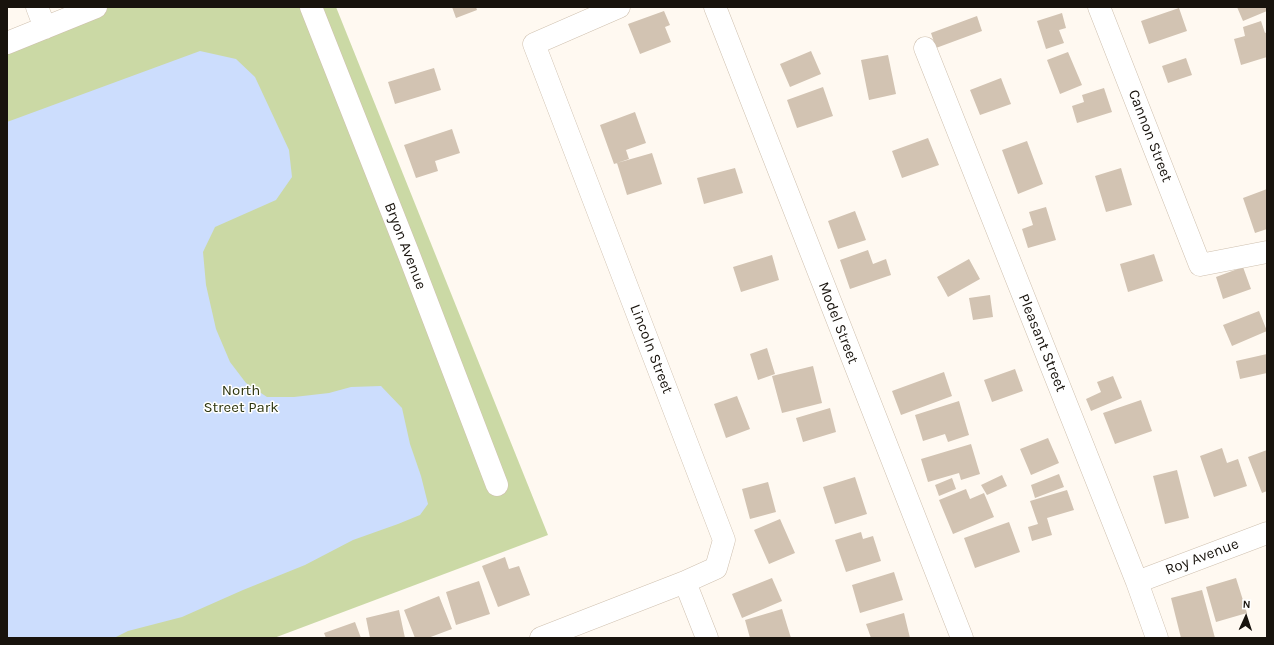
<!DOCTYPE html>
<style>
body{margin:0}
#map{position:relative;width:1274px;height:645px;overflow:hidden;background:#fff9f1;font-family:Karla,sans-serif}
canvas{display:block}
.frame{position:absolute;inset:0;border:8px solid #18130d;pointer-events:none}
.north{position:absolute;left:1226px;top:597px;width:40px;height:40px;-webkit-text-stroke:3px #fff;paint-order:stroke;rotate:3deg;font-size:11px;font-weight:700;line-height:16px;text-align:center;color:#18130d}
.north::after{content:'';display:block;margin:auto;width:14px;height:18px;background:#18130d;clip-path:polygon(50% 0,100% 100%,50% 72%,0 100%)}
</style>
<div id="map">
<canvas width="1274" height="645"></canvas>
<div class="frame"></div>
<div class="north">N</div>
</div>
<script>
const ctx = document.querySelector('canvas').getContext('2d');
ctx.lineJoin = 'round';
function fill(path, color) {
  ctx.fillStyle = color;
  ctx.fill(path, 'evenodd');
}
function poly(rows) {
  const path = new Path2D();
  for (const r of rows) {
    path.moveTo(r[0], r[1]);
    for (let i = 2; i < r.length; i += 2) path.lineTo(r[i], r[i + 1]);
  }
  return path;
}
function strokePath(path, color, width, dash) {
  ctx.strokeStyle = color;
  ctx.lineWidth = width;
  ctx.lineCap = dash ? 'butt' : 'round';
  ctx.setLineDash(dash || []);
  ctx.stroke(path);
}
function label(font, color, halo, rows, align = 'center') {
  ctx.font = font + ' Karla,sans-serif';
  ctx.lineWidth = 3;
  ctx.setLineDash([]);
  ctx.textBaseline = 'middle';
  ctx.strokeStyle = halo;
  ctx.fillStyle = color;
  for (const [text, x, y, turn = 0] of rows) {
    ctx.save();
    ctx.translate(x, y);
    ctx.rotate((+turn || 0) * Math.PI / 180);
    ctx.textAlign = isNaN(turn) ? turn : align;
    if (halo) ctx.strokeText(text, 0, 0);
    ctx.fillText(text, 0, 0);
    ctx.restore();
  }
}
fill(poly([
 [96,7,336,7,548,535,274,638,7,638,7,43]
]), '#cbd9a5');
fill(poly([
 [200,51,236,59,255,77,289,150,292,177,276,200,215,227,203,252,206,285,216,329,230,362,246,383,267,397,294,397,329,393,351,387,381,386,402,408,410,444,421,476,428,504,420,515,398,524,353,540,305,565,243,590,182,617,128,631,114,638,7,638,7,122]
]), '#ccddfd');
fill(poly([
 [452,7,476,7,477,10,456,18],
 [1237,7,1267,7,1267,11,1243,21],
 [1179,8,1187,31,1149,44,1141,21],
 [664,11,670,25,665,27,671,42,640,54,628,24],
 [1062,13,1066,28,1059,30,1064,43,1046,49,1037,21],
 [977,16,982,31,936,48,931,33],
 [1261,21,1265,33,1267,32,1267,57,1241,65,1234,39,1245,36,1243,27],
 [811,51,821,74,790,87,780,64],
 [1068,52,1082,85,1060,94,1047,60],
 [888,55,896,94,869,100,861,60],
 [1186,58,1192,75,1168,83,1162,66],
 [434,68,441,90,395,104,388,82],
 [1001,78,1011,104,980,115,970,90],
 [823,87,833,116,797,128,787,100],
 [1104,88,1112,112,1077,123,1072,106,1084,102,1082,95],
 [635,112,646,143,626,150,629,159,614,164,600,125],
 [452,129,460,153,435,161,438,171,416,178,404,145],
 [928,138,939,165,902,178,892,151],
 [1027,141,1043,184,1018,194,1002,150],
 [652,153,662,184,627,195,617,163],
 [735,168,743,193,704,204,697,178],
 [1121,168,1132,205,1106,212,1095,176],
 [1267,189,1267,229,1255,233,1243,198],
 [1046,207,1056,240,1028,248,1022,229,1033,225,1029,212],
 [855,211,866,240,838,249,828,221],
 [868,250,873,264,886,259,891,275,850,289,840,260],
 [1154,254,1163,281,1128,292,1120,264],
 [772,255,779,280,741,292,733,267],
 [969,259,980,279,948,297,937,277],
 [1243,267,1251,289,1223,299,1216,277],
 [990,295,993,317,973,320,969,298],
 [1259,311,1267,331,1232,346,1223,325],
 [767,348,775,374,758,380,750,354],
 [1267,354,1267,373,1240,379,1236,361],
 [813,366,822,403,782,413,772,376],
 [1015,369,1023,391,992,402,984,380],
 [944,372,952,396,901,415,892,391],
 [1113,376,1122,398,1091,411,1086,399,1101,392,1097,382],
 [737,396,750,429,726,438,714,404],
 [1141,400,1152,431,1115,444,1103,413],
 [959,401,969,435,948,442,945,434,923,441,915,415],
 [830,408,836,432,803,442,796,418],
 [1048,438,1059,463,1031,475,1020,449],
 [971,444,980,474,961,480,959,473,928,482,921,459],
 [1222,448,1227,463,1238,459,1247,486,1214,497,1200,456],
 [1267,450,1267,491,1262,493,1248,457],
 [1177,470,1189,518,1165,524,1153,476],
 [1059,474,1064,487,1035,498,1031,485],
 [1002,475,1007,486,987,495,981,485],
 [855,477,867,514,835,524,823,487],
 [952,478,956,489,939,496,935,485],
 [768,482,776,512,750,519,742,489],
 [966,489,970,499,984,493,994,517,953,534,939,500],
 [1067,490,1074,510,1047,518,1052,535,1032,541,1028,527,1038,524,1030,501],
 [780,519,795,553,769,564,754,530],
 [1009,522,1020,552,975,568,964,538],
 [861,532,863,539,873,536,881,561,846,572,835,540],
 [505,557,509,569,519,566,530,595,498,607,482,566],
 [894,572,903,600,860,613,852,585],
 [772,578,782,601,742,618,732,594],
 [1236,578,1247,613,1216,622,1206,587],
 [479,581,490,614,456,625,446,592],
 [1202,590,1215,638,1181,638,1171,598],
 [439,596,452,629,428,638,415,638,404,610],
 [782,609,791,638,750,638,745,620],
 [399,610,405,638,370,638,366,618],
 [904,613,910,638,871,638,866,624],
 [355,622,361,638,326,638,324,633]
]), '#d2c3b2');
const minor = poly([
 [37,7,45,28],
 [311,7,409,255,497,485],
 [715,7,962,638],
 [1099,7,1200,265,1267,252],
 [7,43,96,7],
 [925,48,1137,582,1157,638],
 [685,582,707,638],
 [1137,582,1267,533],
 [541,638,685,582,716,568,724,540,534,44,619,7]
]);
strokePath(minor, '#cfc0af', 23);
strokePath(minor, '#fff', 22);
label('15px', '#18130d', '#fff', [
 ["Cannon Street",1150,136,69],
 ["Bryon Avenue",405,246,69],
 ["Model Street",838,323,69],
 ["Pleasant Street",1042,343,68],
 ["Lincoln Street",651,349,69],
 ["Roy Avenue",1202,557,-21]
]);
label('15px', '#2d350f', '#fff', [
 ["North",241,391],
 ["Street Park",241,408]
]);
</script>
